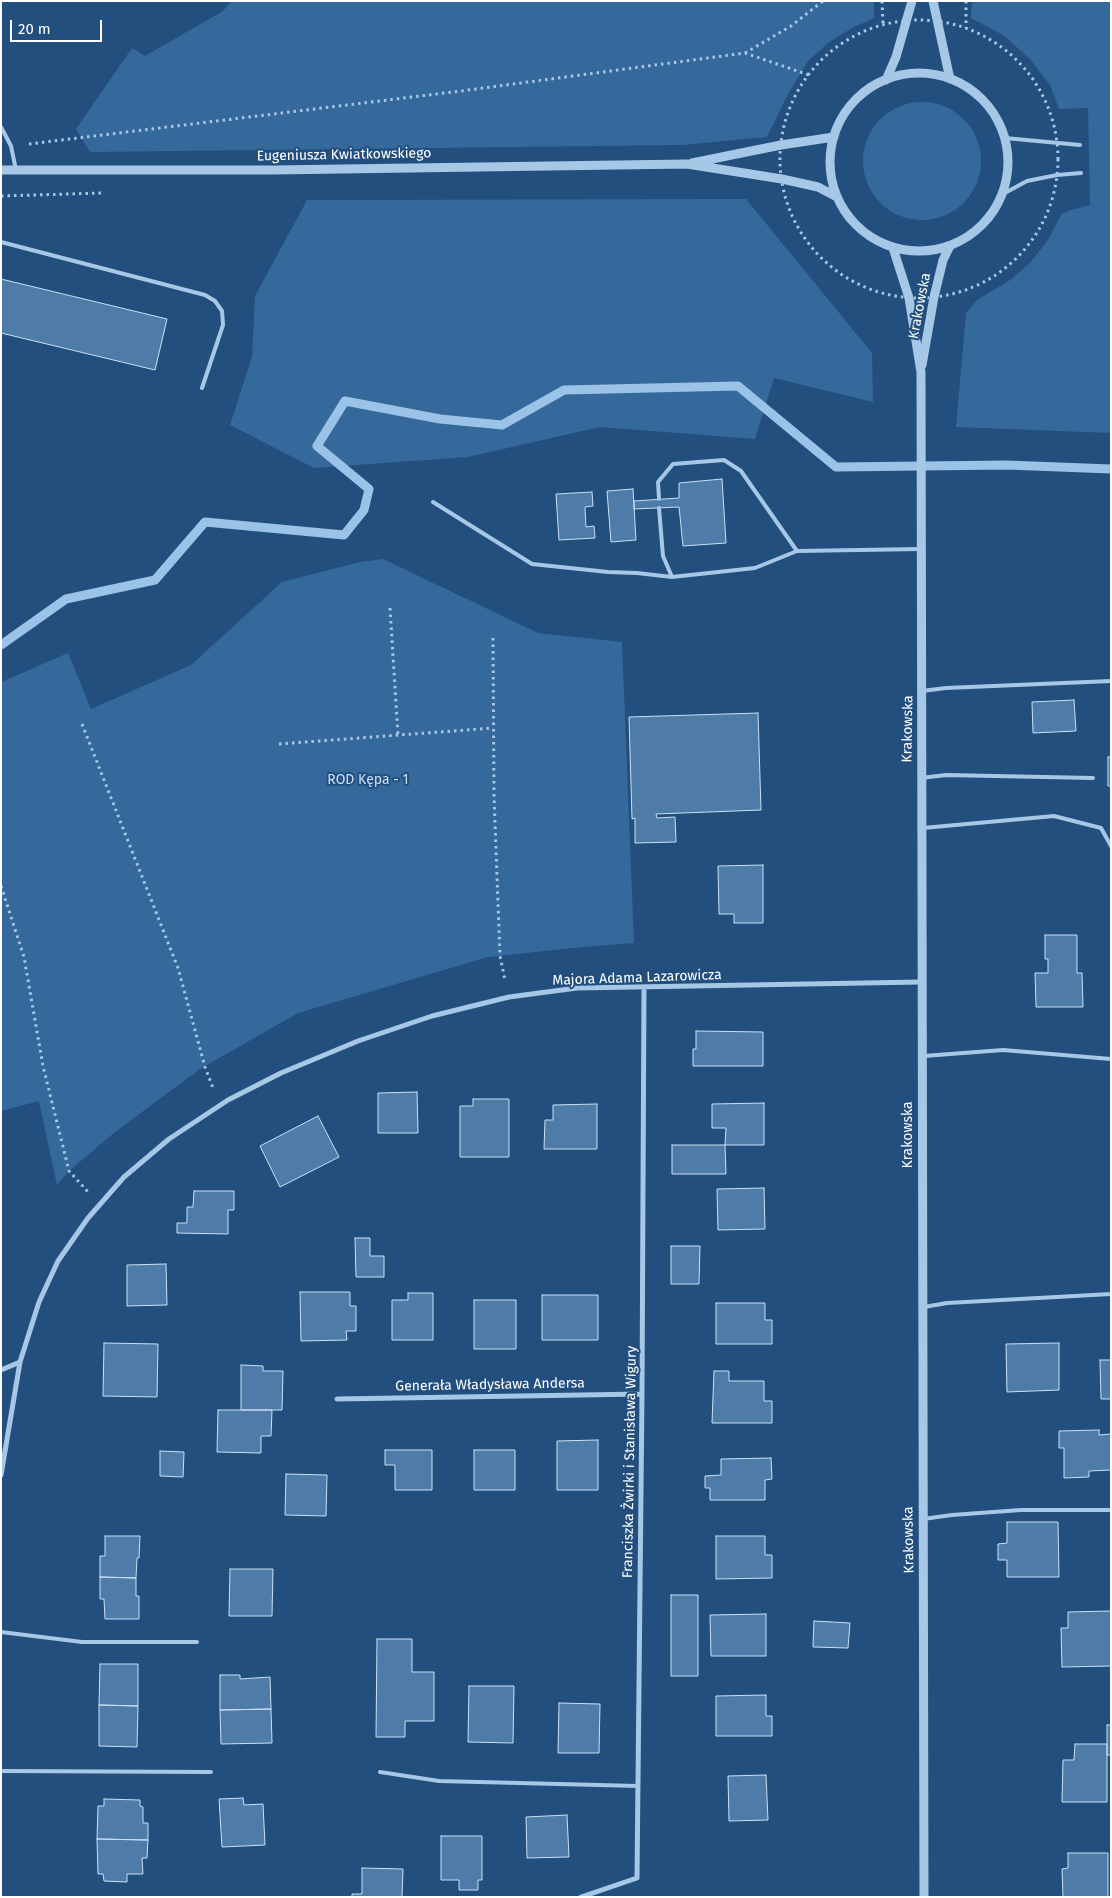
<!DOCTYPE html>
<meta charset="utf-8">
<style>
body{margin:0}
#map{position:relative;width:1112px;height:1898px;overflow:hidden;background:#224f7d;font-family:"Fira Sans",sans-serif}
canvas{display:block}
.frame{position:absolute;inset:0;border:2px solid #fff;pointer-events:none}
.scale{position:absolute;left:10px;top:20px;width:92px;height:22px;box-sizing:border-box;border:2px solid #fff;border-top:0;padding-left:6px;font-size:15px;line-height:18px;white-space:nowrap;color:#fff;-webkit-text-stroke:4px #224f7d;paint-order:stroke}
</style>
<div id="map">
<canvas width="1112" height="1898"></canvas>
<div class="frame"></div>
<div class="scale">20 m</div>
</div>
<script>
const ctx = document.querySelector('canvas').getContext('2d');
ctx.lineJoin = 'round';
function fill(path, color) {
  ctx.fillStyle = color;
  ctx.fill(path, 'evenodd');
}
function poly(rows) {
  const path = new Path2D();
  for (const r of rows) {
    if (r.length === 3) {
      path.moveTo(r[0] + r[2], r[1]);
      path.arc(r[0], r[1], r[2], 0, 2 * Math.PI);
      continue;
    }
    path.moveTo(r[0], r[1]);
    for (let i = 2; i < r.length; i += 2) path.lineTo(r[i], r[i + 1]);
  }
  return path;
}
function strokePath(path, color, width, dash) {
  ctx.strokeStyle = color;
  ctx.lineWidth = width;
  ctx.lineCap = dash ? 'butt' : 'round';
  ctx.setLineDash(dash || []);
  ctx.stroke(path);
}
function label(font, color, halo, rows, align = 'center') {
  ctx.font = font + ' "Fira Sans",sans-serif';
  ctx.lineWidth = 4;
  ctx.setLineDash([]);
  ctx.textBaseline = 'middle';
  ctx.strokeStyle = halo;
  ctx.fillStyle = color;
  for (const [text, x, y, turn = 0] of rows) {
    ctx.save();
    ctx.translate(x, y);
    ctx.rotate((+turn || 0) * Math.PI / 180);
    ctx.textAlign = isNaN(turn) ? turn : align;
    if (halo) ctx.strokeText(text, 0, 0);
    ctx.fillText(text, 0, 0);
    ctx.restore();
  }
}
fill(poly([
 [232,1,874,1,874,18,854,27,829,42,808,61,788,94,767,137,682,145,90,152,76,129,132,48,145,56,223,11],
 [972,1,1111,1,1111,433,956,427,966,313,977,300,1010,280,1030,263,1048,240,1061,215,1068,211,1090,205,1088,108,1059,109,1050,85,1029,58,1003,35,971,18],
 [922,161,59],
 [746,199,872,353,873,402,774,378,755,439,600,427,468,457,314,468,230,425,252,357,255,296,307,200],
 [383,559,538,633,622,642,634,943,583,947,488,957,298,1013,200,1069,115,1132,69,1171,57,1185,39,1101,1,1111,1,682,68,653,91,709,191,665,282,582,360,562]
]), '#35699b');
strokePath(poly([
 [1,645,66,599,155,580,205,522,344,535,364,510,369,489,317,446,345,401,440,419,502,425,564,390,738,386,836,467,1007,465,1111,469]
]), '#9bc2e7', 9);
const building = poly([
 [1,279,167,319,155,370,1,333,1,279],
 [722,479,726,543,683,546,679,507,634,509,634,501,679,498,679,483,722,479],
 [633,489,636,540,611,542,607,491,633,489],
 [592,492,593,506,585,507,586,527,594,526,595,538,559,540,556,494,592,492],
 [1074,700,1076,731,1033,733,1032,702,1074,700],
 [758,713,761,810,656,814,657,818,675,817,676,842,635,843,635,818,632,819,629,717,758,713],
 [1108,757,1111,757,1111,786,1108,786,1108,757],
 [763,865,763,923,734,923,734,914,719,914,718,866,763,865],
 [1045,935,1077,935,1077,973,1082,973,1083,1007,1036,1007,1035,973,1048,973,1048,959,1045,959,1045,935],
 [696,1031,763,1032,763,1066,693,1066,693,1049,696,1049,696,1031],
 [417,1092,418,1133,378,1133,378,1093,417,1092],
 [473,1099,509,1099,509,1157,460,1157,460,1106,473,1106,473,1099],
 [764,1103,764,1145,725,1145,726,1128,712,1128,712,1104,764,1103],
 [597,1104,597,1149,544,1149,545,1120,553,1120,553,1105,597,1104],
 [318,1116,339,1157,280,1187,260,1146,318,1116],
 [672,1145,725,1145,726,1174,672,1174,672,1145],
 [764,1188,765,1229,718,1230,717,1189,764,1188],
 [194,1191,234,1191,234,1210,228,1210,228,1234,177,1233,177,1223,187,1223,187,1207,193,1207,194,1191],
 [355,1238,370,1238,370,1256,384,1256,384,1277,356,1277,355,1238],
 [671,1246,700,1246,699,1284,671,1284,671,1246],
 [166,1264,167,1305,127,1306,127,1265,166,1264],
 [300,1292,350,1292,350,1306,356,1306,356,1331,346,1331,347,1340,301,1341,300,1292],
 [408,1293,433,1293,433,1340,392,1340,392,1300,408,1300,408,1293],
 [542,1295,598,1295,598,1340,542,1340,542,1295],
 [474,1300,516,1300,516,1349,474,1349,474,1300],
 [716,1303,765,1303,765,1320,772,1320,772,1344,716,1344,716,1303],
 [104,1343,158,1344,157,1397,103,1396,104,1343],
 [1059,1343,1059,1390,1007,1392,1006,1344,1059,1343],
 [1100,1360,1111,1360,1111,1399,1101,1399,1100,1360],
 [241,1365,263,1366,263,1371,283,1371,282,1410,241,1410,241,1365],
 [714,1371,729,1371,729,1381,764,1381,764,1401,772,1401,772,1423,712,1423,714,1371],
 [218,1410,272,1410,271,1436,261,1436,261,1453,217,1452,218,1410],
 [1099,1430,1099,1435,1111,1434,1111,1470,1089,1471,1089,1477,1064,1478,1064,1448,1059,1448,1059,1431,1099,1430],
 [598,1440,598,1490,557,1490,557,1441,598,1440],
 [385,1450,432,1450,432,1490,395,1490,395,1465,385,1465,385,1450],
 [474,1450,515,1450,515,1490,474,1490,474,1450],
 [160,1451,184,1452,183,1477,160,1476,160,1451],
 [771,1458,772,1479,765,1480,765,1500,710,1500,710,1488,705,1488,705,1476,721,1475,721,1459,771,1458],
 [286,1474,327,1475,326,1516,285,1515,286,1474],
 [1007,1522,1058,1522,1059,1577,1007,1577,1007,1560,998,1560,998,1544,1007,1543,1007,1522],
 [105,1536,140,1536,139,1558,137,1558,136,1578,100,1577,100,1556,105,1556,105,1536],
 [716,1536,765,1536,765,1555,772,1555,772,1578,716,1579,716,1536],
 [230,1569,273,1569,272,1616,229,1616,230,1569],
 [100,1577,136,1578,136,1596,139,1596,139,1619,105,1619,104,1599,100,1599,100,1577],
 [671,1595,698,1595,698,1676,671,1676,671,1595],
 [1111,1611,1111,1666,1062,1667,1061,1628,1068,1628,1068,1612,1111,1611],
 [766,1614,766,1656,711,1656,710,1615,766,1614],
 [814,1621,850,1623,848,1648,813,1647,814,1621],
 [377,1639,412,1639,412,1672,434,1672,434,1721,405,1721,405,1737,376,1737,377,1639],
 [100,1664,138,1664,138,1706,99,1705,100,1664],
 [220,1675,240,1675,240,1679,270,1677,271,1709,220,1710,220,1675],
 [469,1686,514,1686,513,1743,468,1742,469,1686],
 [766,1695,766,1716,772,1716,772,1736,716,1736,716,1696,766,1695],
 [559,1703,600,1704,599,1753,558,1753,559,1703],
 [99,1705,138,1706,137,1747,99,1746,99,1705],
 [271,1709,272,1743,221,1744,220,1710,271,1709],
 [1107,1725,1111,1725,1111,1755,1107,1755,1107,1725],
 [1075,1744,1107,1744,1107,1802,1062,1802,1063,1760,1074,1760,1075,1744],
 [766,1775,768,1820,729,1821,728,1776,766,1775],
 [243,1798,244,1805,263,1804,265,1845,222,1847,219,1799,243,1798],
 [104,1799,140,1800,140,1806,143,1807,143,1823,148,1823,148,1840,97,1839,98,1806,104,1806,104,1799],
 [567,1815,569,1857,527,1858,526,1817,567,1815],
 [441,1836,482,1836,482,1880,478,1880,478,1890,459,1890,459,1880,441,1880,441,1836],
 [97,1839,148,1840,147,1858,142,1858,143,1874,127,1874,127,1882,104,1881,103,1874,98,1874,97,1839],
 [1068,1853,1108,1853,1108,1897,1063,1897,1062,1869,1068,1868,1068,1853],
 [362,1868,403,1869,402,1897,352,1897,352,1894,362,1894,362,1868]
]);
fill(building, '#4f7ba9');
strokePath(building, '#cae0f5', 1);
strokePath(poly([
 [882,1,883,23],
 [966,1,966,28],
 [919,159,139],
 [745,53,791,26,823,1],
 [29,144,461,91,745,53,809,75],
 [1,196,102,193],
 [390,608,398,735],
 [493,638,494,796,500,956,505,980],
 [82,724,178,968,205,1067,213,1088],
 [279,744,493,728],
 [1,886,24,957,43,1066,69,1171,88,1192]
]), '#a7c7e6', 3, [2.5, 4]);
strokePath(poly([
 [1,127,11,146,16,170],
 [1005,138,1080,145],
 [1003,194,1027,181,1057,175,1081,173],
 [1,242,205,295,215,301,222,311,223,325,202,388],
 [659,499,658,482,673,464,724,460,741,471,797,551],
 [433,502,532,564,608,572,637,573,672,577,755,568,797,551,921,549],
 [659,508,663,556,672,577],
 [922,691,946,688,1111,681],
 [921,778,946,775,1093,778],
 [923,828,1054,816,1101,828,1111,846],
 [924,1056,1003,1050,1111,1059],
 [924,1307,947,1303,1111,1294],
 [923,1519,952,1515,1021,1510,1111,1510],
 [1,1632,82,1642,197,1642],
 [1,1771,211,1772],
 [380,1772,439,1781,638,1786]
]), '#a7c7e6', 4);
strokePath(poly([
 [1,1370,20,1362],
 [337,1399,642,1394],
 [1,1475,20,1362,39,1302,58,1261,88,1218,124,1177,169,1139,228,1100,281,1073,358,1041,432,1016,509,997,577,988,921,982],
 [581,1897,637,1878,642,1394,644,988]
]), '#a7c7e6', 5);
strokePath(poly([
 [933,1,950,79],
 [919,162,89],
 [886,80,896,57,912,1],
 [692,163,781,145,834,137],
 [1,170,273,170,687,164,782,179,818,187,837,197],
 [893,248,909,298,921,372,924,1897],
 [922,365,934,297,943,260,950,246]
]), '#a7c7e6', 9);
label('14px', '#fff', '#224f7d', [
 ["Eugeniusza Kwiatkowskiego",344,155,-1],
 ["Krakowska",920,306,-79],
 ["Krakowska",908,729,-89],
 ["Majora Adama Lazarowicza",637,978,-2],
 ["Krakowska",908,1135,-90],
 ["Generała Władysława Andersa",490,1385,-1],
 ["Franciszka Żwirki i Stanisława Wigury",630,1462,-89],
 ["Krakowska",909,1540,-91]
]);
label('14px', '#cae0f5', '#224f7d', [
 ["ROD Kępa - 1",368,780]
]);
</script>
